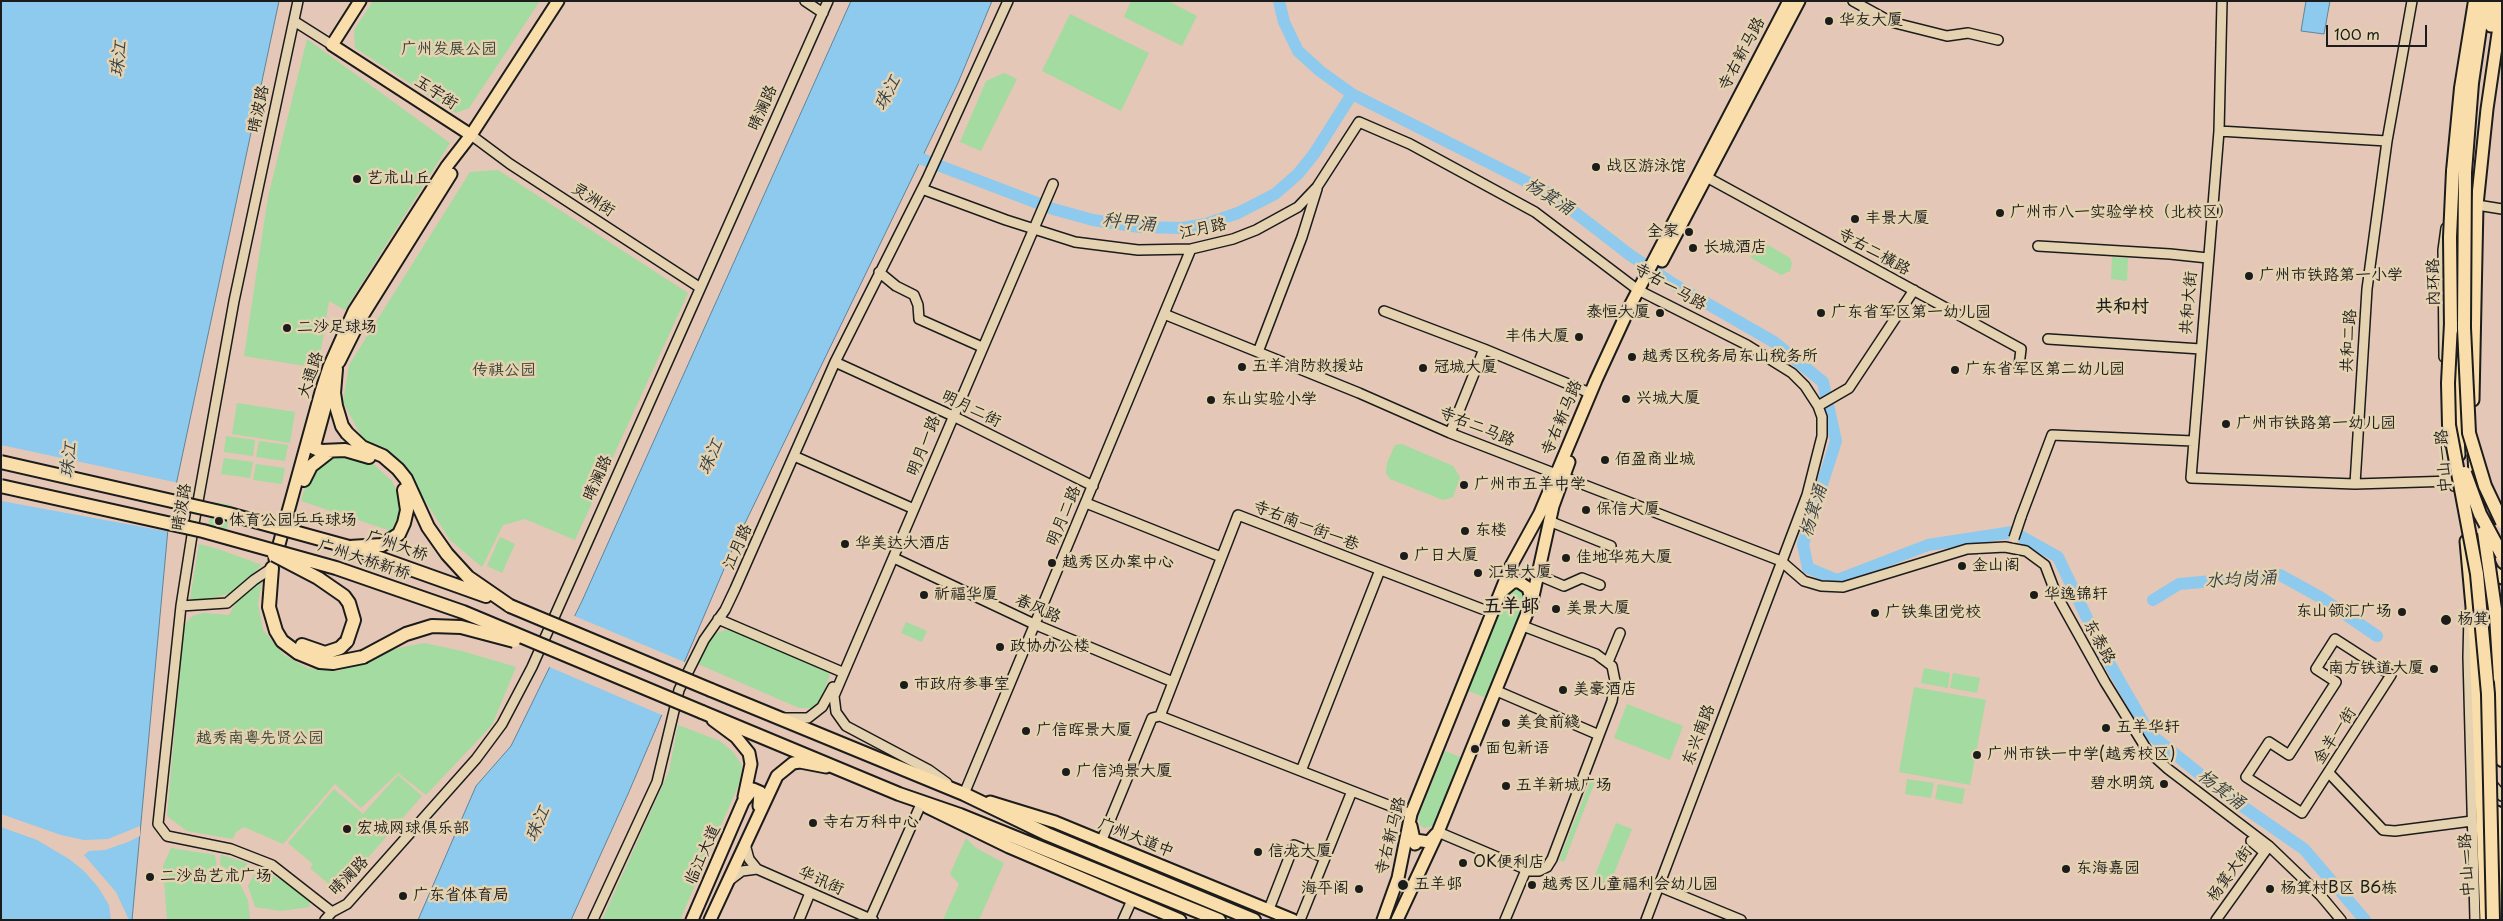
<!DOCTYPE html>
<meta charset="utf-8">
<style>
body{margin:0}
#map{position:relative;width:2503px;height:921px;overflow:hidden;background:#e4c7b6;font-family:"Playpen Sans",sans-serif}
canvas{display:block}
.frame{position:absolute;inset:0;border:2px solid #1c1c1c;pointer-events:none}
.scale{position:absolute;left:2326px;top:25px;width:101px;height:22px;box-sizing:border-box;border:2px solid #1c1c1c;border-top:0;padding-left:6px;font-size:15px;line-height:18px;white-space:nowrap;color:#1c1c1c;-webkit-text-stroke:4px #e4d2b0;paint-order:stroke}
</style>
<div id="map">
<canvas width="2503" height="921"></canvas>
<div class="frame"></div>
<div class="scale">100 m</div>
</div>
<script>
const ctx = document.querySelector('canvas').getContext('2d');
ctx.lineJoin = 'round';
function fill(path, color) {
  ctx.fillStyle = color;
  ctx.fill(path, 'evenodd');
}
function poly(rows) {
  const path = new Path2D();
  for (const r of rows) {
    path.moveTo(r[0], r[1]);
    for (let i = 2; i < r.length; i += 2) path.lineTo(r[i], r[i + 1]);
  }
  return path;
}
function strokePath(path, color, width, dash) {
  ctx.strokeStyle = color;
  ctx.lineWidth = width;
  ctx.lineCap = dash ? 'butt' : 'round';
  ctx.setLineDash(dash || []);
  ctx.stroke(path);
}
function label(font, color, halo, rows, align = 'center') {
  ctx.font = font + ' "Playpen Sans","LXGW WenKai TC",sans-serif';
  ctx.lineWidth = 5;
  ctx.setLineDash([]);
  ctx.textBaseline = 'middle';
  ctx.strokeStyle = halo;
  ctx.fillStyle = color;
  for (const [text, x, y, turn = 0] of rows) {
    ctx.save();
    ctx.translate(x, y);
    ctx.rotate((+turn || 0) * Math.PI / 180);
    ctx.textAlign = isNaN(turn) ? turn : align;
    if (halo) ctx.strokeText(text, 0, 0);
    ctx.fillText(text, 0, 0);
    ctx.restore();
  }
}
fill(poly([
 [373,1,540,1,469,108,456,113,355,48,354,30],
 [1131,1,1168,1,1197,16,1182,46,1124,17],
 [1070,14,1149,53,1121,111,1042,71],
 [307,39,450,143,345,310,329,301,318,368,244,356,268,197],
 [1004,73,1017,79,981,151,960,142,986,81],
 [498,170,688,293,575,540,525,519,503,525,482,567,450,540,400,461,364,441,343,402,349,365,470,172],
 [1757,242,1763,242,1790,258,1792,263,1790,271,1781,275,1753,259,1750,256,1751,249],
 [2112,257,2128,258,2127,281,2111,279],
 [237,403,295,412,290,443,232,434],
 [226,436,255,440,253,456,224,452],
 [259,441,288,445,285,461,256,457],
 [1402,444,1453,466,1460,477,1453,497,1443,500,1390,479,1386,473,1387,463,1395,445],
 [340,456,371,462,392,481,400,497,398,517,391,531,301,501,308,478,322,464],
 [224,458,253,462,250,478,221,474],
 [256,464,285,468,282,484,253,480],
 [213,502,231,505,225,540,206,536],
 [500,537,515,544,502,573,487,566],
 [199,544,218,549,262,565,233,593,203,600,190,599],
 [262,579,258,604,263,630,284,655,307,668,338,671,389,650,424,643,462,651,516,667,492,725,426,795,398,773,361,808,335,784,283,844,244,827,236,832,233,839,187,831,167,816,184,626,192,616,203,613,229,615,237,601],
 [1515,586,1525,591,1526,597,1487,698,1468,691,1507,591],
 [906,622,927,631,922,642,901,633],
 [735,629,824,666,830,675,820,701,811,708,799,708,698,664,708,643,716,633,725,630],
 [1924,668,1950,673,1948,688,1921,683],
 [1953,673,1980,678,1977,693,1950,688],
 [1914,687,1986,700,1970,785,1899,772],
 [1627,704,1683,726,1670,760,1614,738],
 [678,725,720,741,733,752,742,765,739,784,680,920,602,920,669,771],
 [1445,751,1463,758,1436,825,1424,828,1420,825,1418,817],
 [398,775,422,796,338,892,310,868,313,864,288,843,334,789,363,814],
 [1592,777,1596,779,1564,862,1559,860],
 [1907,779,1934,783,1931,798,1905,794],
 [1938,784,1965,789,1962,804,1935,799],
 [1616,823,1632,829,1609,886,1593,880],
 [966,838,976,848,1004,863,979,920,943,920,959,884,950,874],
 [171,848,215,855,217,868,239,882,248,900,250,920,167,920,163,866],
 [221,855,247,863,244,879,220,865],
 [257,869,286,882,310,902,309,907,281,911,255,907,248,886]
]), '#a3dba0');
const water = poly([
 [1,1,279,1,169,518,132,920,1,920,1,1],
 [851,1,992,1,958,83,733,548,628,794,571,920,418,920,476,786,511,746,582,601,851,1],
 [2306,1,2330,1,2324,34,2301,31,2306,1]
]);
fill(water, '#8ec9ee');
strokePath(water, '#60849a', 1);
fill(poly([
 [1,445,179,483,170,532,1,501],
 [572,615,687,663,664,716,547,666],
 [1,814,61,835,84,840,108,839,140,826,140,836,128,842,105,850,89,851,84,855,116,892,129,920,111,920,109,905,98,887,84,871,69,859,37,840,1,827]
]), '#e4c7b6');
strokePath(poly([
 [1279,1,1284,22,1298,51,1320,71,1352,94,1551,194,1630,255,1675,285,1774,342,1823,382,1836,441,1803,544,1808,568,1837,580,1928,545,2013,532,2058,557,2104,654,2150,734,2222,792,2304,849,2365,920],
 [906,153,1053,209,1093,220,1140,227,1182,228,1206,224,1238,213,1275,194,1298,174,1314,154,1352,94],
 [2153,600,2179,584,2280,575,2320,597,2377,636]
]), '#8ec9ee', 12);
const minor = poly([
 [298,1,234,301,193,529,181,606,158,824,167,836,231,849,272,865,332,912],
 [805,1,823,13],
 [1853,1,1891,22,1947,36,1968,33,1998,40],
 [2222,1,2219,131,2191,478,2355,484,2453,481],
 [294,21,332,45],
 [2219,131,2387,141],
 [471,135,510,164,699,287],
 [1701,174,2021,349,2019,366],
 [922,189,1006,220,1075,242,1138,250,1191,249,1233,239,1256,230,1298,207,1317,187,1359,122,1410,144,1535,212,1638,290,1747,345,1792,373,1805,386,1818,406,1822,417,1822,436,1807,495,1646,920],
 [2477,205,2502,209],
 [2038,246,2170,254,2208,258],
 [879,272,896,286,914,295,918,305,919,319,982,347],
 [1384,311,1484,349,1590,393],
 [1164,314,1359,393,1450,433,1781,561,1804,581,1821,586,1843,587,1967,549,2005,547,2026,551,2045,565,2056,594,2105,682,2147,750,2168,769,2269,846,2321,896,2341,920],
 [2048,339,2201,349],
 [1258,352,1302,237,1317,189],
 [2444,357,2443,250,2446,228],
 [835,362,953,416,1093,486],
 [1818,406,1849,388,1914,290],
 [1450,433,1484,349],
 [2448,450,2454,486],
 [794,456,914,509],
 [2355,484,2367,289,2387,141,2412,1],
 [1086,503,1221,557],
 [2021,517,2052,435,2193,441],
 [1549,521,1611,546],
 [894,558,1034,624,1173,682],
 [1538,575,1564,586,1582,578,1600,585],
 [181,606,227,603,254,580,272,568],
 [2469,613,2468,657,2475,920],
 [718,619,842,672],
 [2335,639,2391,675,2302,813,2246,777,2269,742,2289,755,2336,682,2316,669,2335,639],
 [1608,662,1620,633],
 [1497,691,1599,735],
 [1160,716,1238,515,1482,609],
 [784,718,808,718,822,707,833,687],
 [1301,771,1380,570],
 [2329,773,2383,830,2395,831,2472,821],
 [947,783,929,770,846,726,836,712,834,696,1053,184],
 [2491,783,2502,796],
 [960,791,964,794,1191,249],
 [1438,832,1530,871,1539,871,1547,867,1552,859,1612,701,1615,681,1612,666,1596,654,1523,626],
 [2251,841,2264,852],
 [1101,842,1152,718,1160,716,1411,814],
 [745,844,749,859,757,869,873,920],
 [730,880,742,871,757,869],
 [1658,886,1741,920],
 [1269,909,1294,845,1325,858],
 [870,919,921,804],
 [325,920,332,912,347,904,476,759,502,724,532,667,828,1],
 [593,920,657,782,679,690,704,640,725,610,735,589,835,362,927,179,1008,1],
 [799,920,810,893],
 [1123,920,1132,900],
 [1300,920,1352,791],
 [1505,920,1526,870],
 [2216,920,2269,846]
]);
const major = poly([
 [360,1,332,45,471,135],
 [2491,26,2494,1],
 [1662,261,1799,1],
 [2454,361,2459,455],
 [339,362,361,318,451,174],
 [2473,400,2477,205,2487,109,2502,6],
 [315,444,332,382],
 [2474,456,2476,495],
 [2466,541,2475,640,2486,920],
 [275,559,321,392,329,367,354,311,447,166,471,135,558,1],
 [2488,562,2493,571,2502,578],
 [2485,582,2492,681],
 [1501,592,1513,582,1519,582,1528,588,1532,601],
 [713,720,736,737,749,753,751,764,744,797],
 [990,802,1055,822,1293,920],
 [927,807,1009,847,1180,920],
 [2497,812,2499,920],
 [1411,826,1415,844,1415,840,1429,842,1436,834],
 [692,920,743,802,753,789,760,792,759,806],
 [710,920,777,776,793,763,800,762,826,767],
 [1383,920,1398,878,1411,814,1511,566,1540,513,1596,380,1631,304,1789,1],
 [1397,920,1438,832,1532,601,1553,506,1569,462]
]);
const highway = poly([
 [2453,171,2461,88,2475,1],
 [2465,172,2472,83,2484,1],
 [336,369,334,393,336,406,342,426,347,433,362,447,383,456,398,469,406,479,428,527,447,554,468,577,510,606],
 [309,440,314,448,321,451,345,450,369,457],
 [304,480,311,466,329,452],
 [349,547,382,545,399,534,404,523,407,510,404,490],
 [357,550,486,596],
 [272,568,269,607,276,631,282,641,298,653,320,662,333,663,363,657],
 [302,645,325,653,340,648,347,641],
 [2500,678,2502,760],
 [711,690,964,794,1047,834,1254,920],
 [702,712,899,794,960,815,1219,920]
]);
strokePath(minor, '#1c1c1c', 12);
strokePath(major, '#1c1c1c', 15);
strokePath(highway, '#1c1c1c', 16);
strokePath(minor, '#e4d2b0', 9);
strokePath(major, '#f9deab', 11);
strokePath(highway, '#f9deab', 12);
const minorBridge = poly([
 [2014,538,2021,517]
]);
const highwayBridge = poly([
 [2465,172,2464,328,2469,433,2485,486,2502,522],
 [2451,323,2448,383,2449,425,2477,574,2488,694,2493,920],
 [2451,331,2450,237,2453,171],
 [1,462,229,514,349,547],
 [2465,473,2480,514,2502,555],
 [1,486,203,531,336,568,463,612,702,712],
 [2484,532,2496,616,2500,678],
 [274,555,318,578,344,596,349,603,354,620,347,641],
 [510,606,711,690],
 [363,657,406,634,432,626,461,627,514,641]
]);
strokePath(minorBridge, '#1c1c1c', 12, []);
strokePath(highwayBridge, '#1c1c1c', 16, []);
strokePath(minorBridge, '#e4d2b0', 9);
strokePath(highwayBridge, '#f9deab', 12);
for (const [x, y, r, color] of [
 [1829,21,5,"#1c1c1c"],
 [1596,167,5,"#1c1c1c"],
 [357,179,5,"#1c1c1c"],
 [2000,213,5,"#1c1c1c"],
 [1855,219,5,"#1c1c1c"],
 [1689,232,5,"#1c1c1c"],
 [1693,248,5,"#1c1c1c"],
 [2249,276,5,"#1c1c1c"],
 [1660,313,5,"#1c1c1c"],
 [1821,313,5,"#1c1c1c"],
 [287,328,5,"#1c1c1c"],
 [1579,337,5,"#1c1c1c"],
 [1632,357,5,"#1c1c1c"],
 [1242,367,5,"#1c1c1c"],
 [1423,368,5,"#1c1c1c"],
 [1955,370,5,"#1c1c1c"],
 [1626,399,5,"#1c1c1c"],
 [1211,400,5,"#1c1c1c"],
 [2226,424,5,"#1c1c1c"],
 [1605,460,5,"#1c1c1c"],
 [1464,485,5,"#1c1c1c"],
 [1586,510,5,"#1c1c1c"],
 [219,521,5,"#1c1c1c"],
 [1465,531,5,"#1c1c1c"],
 [845,544,5,"#1c1c1c"],
 [1404,556,5,"#1c1c1c"],
 [1566,558,5,"#1c1c1c"],
 [1052,563,5,"#1c1c1c"],
 [1962,566,5,"#1c1c1c"],
 [1478,573,5,"#1c1c1c"],
 [924,595,5,"#1c1c1c"],
 [2034,595,5,"#1c1c1c"],
 [1556,609,5,"#1c1c1c"],
 [2402,612,5,"#1c1c1c"],
 [1875,613,5,"#1c1c1c"],
 [2446,620,6,"#1c1c1c"],
 [1000,647,5,"#1c1c1c"],
 [2434,669,5,"#1c1c1c"],
 [904,685,5,"#1c1c1c"],
 [1563,690,5,"#1c1c1c"],
 [1506,723,5,"#1c1c1c"],
 [2106,728,5,"#1c1c1c"],
 [1026,731,5,"#1c1c1c"],
 [1475,749,5,"#1c1c1c"],
 [1977,755,5,"#1c1c1c"],
 [1066,772,5,"#1c1c1c"],
 [2164,784,5,"#1c1c1c"],
 [1506,786,5,"#1c1c1c"],
 [813,823,5,"#1c1c1c"],
 [347,829,5,"#1c1c1c"],
 [1258,852,5,"#1c1c1c"],
 [1463,863,5,"#1c1c1c"],
 [2066,869,5,"#1c1c1c"],
 [150,877,5,"#1c1c1c"],
 [1403,885,6,"#1c1c1c"],
 [1532,885,5,"#1c1c1c"],
 [1359,889,5,"#1c1c1c"],
 [2270,889,5,"#1c1c1c"],
 [403,896,5,"#1c1c1c"]
]) {
  const dot = new Path2D();
  dot.arc(x, y, r, 0, 2 * Math.PI);
  ctx.fillStyle = color;
  ctx.fill(dot);
  strokePath(dot, '#e4d2b0', 2);
}
label('16px', '#1c1c1c', '#e4d2b0', [
 ["华友大厦",1839,21],
 ["战区游泳馆",1606,167],
 ["艺术山丘",367,179],
 ["广州市八一实验学校（北校区）",2010,213],
 ["丰景大厦",1865,219],
 ["全家",1679,232,"right"],
 ["长城酒店",1703,248],
 ["广州市铁路第一小学",2259,276],
 ["泰恒大厦",1650,313,"right"],
 ["广东省军区第一幼儿园",1831,313],
 ["二沙足球场",297,328],
 ["丰伟大厦",1569,337,"right"],
 ["越秀区税务局东山税务所",1642,357],
 ["五羊消防救援站",1252,367],
 ["冠城大厦",1433,368],
 ["广东省军区第二幼儿园",1965,370],
 ["兴城大厦",1636,399],
 ["东山实验小学",1221,400],
 ["广州市铁路第一幼儿园",2236,424],
 ["佰盈商业城",1615,460],
 ["广州市五羊中学",1474,485],
 ["保信大厦",1596,510],
 ["体育公园乒乓球场",229,521],
 ["东楼",1475,531],
 ["华美达大酒店",855,544],
 ["广日大厦",1414,556],
 ["佳地华苑大厦",1576,558],
 ["越秀区办案中心",1062,563],
 ["金山阁",1972,566],
 ["汇景大厦",1488,573],
 ["祈福华厦",934,595],
 ["华逸锦轩",2044,595],
 ["美景大厦",1566,609],
 ["东山领汇广场",2392,612,"right"],
 ["广铁集团党校",1885,613],
 ["杨箕",2457,620],
 ["政协办公楼",1010,647],
 ["南方铁道大厦",2424,669,"right"],
 ["市政府参事室",914,685],
 ["美豪酒店",1573,690],
 ["美食前綫",1516,723],
 ["五羊华轩",2116,728],
 ["广信晖景大厦",1036,731],
 ["面包新语",1485,749],
 ["广州市铁一中学(越秀校区)",1987,755],
 ["广信鸿景大厦",1076,772],
 ["碧水明筑",2154,784,"right"],
 ["五羊新城广场",1516,786],
 ["寺右万科中心",823,823],
 ["宏城网球俱乐部",357,829],
 ["信龙大厦",1268,852],
 ["OK便利店",1473,863],
 ["东海嘉园",2076,869],
 ["二沙岛艺术广场",160,877],
 ["五羊邨",1414,885],
 ["越秀区儿童福利会幼儿园",1542,885],
 ["海平阁",1349,889,"right"],
 ["杨箕村B区 B6栋",2280,889],
 ["广东省体育局",413,896]
], 'left');
label('16px', '#374236', '#e4d2b0', [
 ["广州发展公园",449,50],
 ["传祺公园",504,371],
 ["越秀南粤先贤公园",260,739]
]);
label('16px', '#1c1c1c', '#e4d2b0', [
 ["寺右新马路",1742,54,-62],
 ["玉宇街",436,93,33],
 ["晴澜路",763,108,-66],
 ["晴波路",259,109,-78],
 ["灵洲街",593,200,33],
 ["江月路",1203,229,-12],
 ["寺右二横路",1874,252,29],
 ["内环路",2434,282,-91],
 ["寺右一马路",1670,287,29],
 ["共和大街",2189,303,-85],
 ["共和二路",2349,341,-86],
 ["大通路",311,375,-72],
 ["明月二街",971,409,26],
 ["寺右新马路",1562,418,-67],
 ["寺右二马路",1477,427,22],
 ["明月一路",924,446,-68],
 ["中山一路",2444,461,-94],
 ["晴澜路",598,478,-66],
 ["晴波路",182,507,-80],
 ["明月二路",1064,516,-67],
 ["寺右南一街一巷",1306,526,21],
 ["广州大桥",397,546,19],
 ["江月路",738,547,-66],
 ["广州大桥新桥",364,560,18],
 ["春风路",1038,609,24],
 ["东泰路",2099,642,61],
 ["东兴南路",1699,735,-69],
 ["金羊一街",2335,736,-57],
 ["寺右新马路",1391,836,-76],
 ["广州大道中",1136,838,22],
 ["临江大道",703,855,-66],
 ["中山一路",2467,865,-93],
 ["杨箕大街",2230,874,-54],
 ["晴澜路",349,876,-45],
 ["华讯街",821,881,24]
]);
label('italic 18px', '#333f46', '#e4d2b0', [
 ["珠江",119,59,-83],
 ["珠江",888,93,-61],
 ["杨箕涌",1549,197,32],
 ["科甲涌",1129,223,6],
 ["珠江",711,457,-65],
 ["珠江",69,460,-83],
 ["杨箕涌",1814,511,-73],
 ["水均岗涌",2241,580,-3],
 ["杨箕涌",2221,790,37],
 ["珠江",538,824,-65]
]);
label('bold 18px', '#1c1c1c', '#e4d2b0', [
 ["共和村",2122,307]
]);
label('bold 19px', '#1c1c1c', '#e4d2b0', [
 ["五羊邨",1511,607]
]);
</script>
